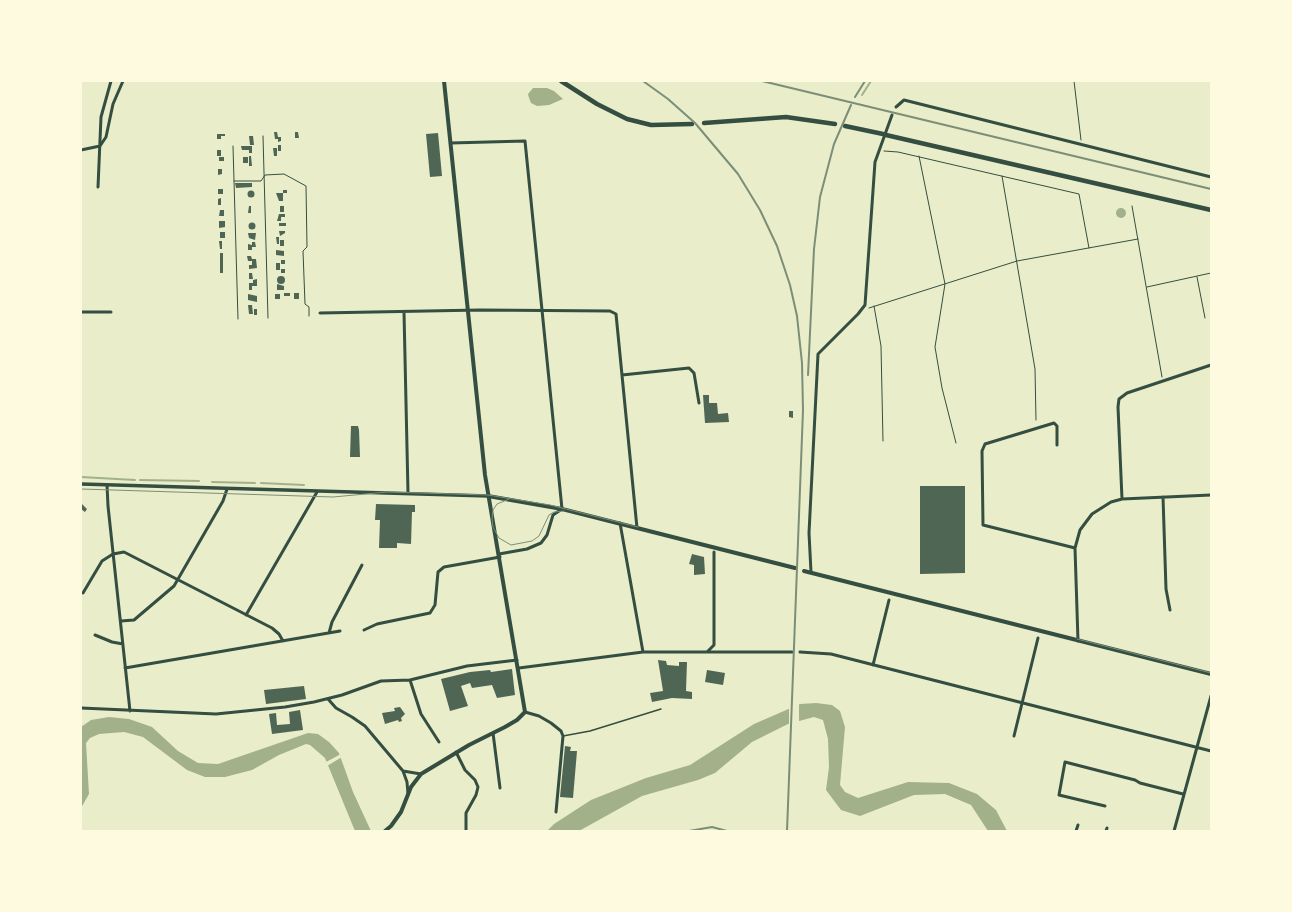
<!DOCTYPE html>
<style>
body{margin:0}
#map{position:relative;width:1292px;height:912px;overflow:hidden;background:#e9edc9;font-family:Helvetica,sans-serif}
canvas{display:block}
.frame{position:absolute;inset:0;border:82px solid #fefae0;pointer-events:none}
</style>
<div id="map">
<canvas width="1292" height="912"></canvas>
<div class="frame"></div>
</div>
<script>
const ctx = document.querySelector('canvas').getContext('2d');
ctx.lineJoin = 'round';
function fill(path, color) {
  ctx.fillStyle = color;
  ctx.fill(path, 'evenodd');
}
function poly(rows) {
  const path = new Path2D();
  for (const r of rows) {
    if (r.length === 3) {
      path.moveTo(r[0] + r[2], r[1]);
      path.arc(r[0], r[1], r[2], 0, 2 * Math.PI);
      continue;
    }
    path.moveTo(r[0], r[1]);
    for (let i = 2; i < r.length; i += 2) path.lineTo(r[i], r[i + 1]);
  }
  return path;
}
function strokePath(path, color, width, dash) {
  ctx.strokeStyle = color;
  ctx.lineWidth = width;
  ctx.lineCap = dash ? 'butt' : 'round';
  ctx.setLineDash(dash || []);
  ctx.stroke(path);
}
fill(poly([
 [533,88,547,88,554,91,563,99,549,105,537,106,531,103,529,98,528,94],
 [1121,213,5],
 [816,703,832,705,840,711,845,727,840,785,845,792,858,798,908,782,949,783,977,794,996,810,1007,831,988,831,971,805,945,794,914,795,860,816,841,810,826,790,829,767,828,739,823,720,814,717,788,724,752,742,715,773,698,780,642,796,579,831,547,831,554,824,591,800,646,778,690,765,754,724,800,704],
 [109,717,129,719,152,727,178,751,198,763,218,764,308,733,318,734,329,742,339,753,353,792,371,831,355,831,325,758,310,745,306,744,279,755,252,770,225,777,205,777,187,770,143,737,124,732,99,734,90,738,86,743,89,794,81,808,81,727,91,720]
]), '#a3b18a');
fill(poly([
 [799,702,799,722,789,726,789,706],
 [341,754,342,757,327,766,326,762]
]), '#e9edc9');
strokePath(poly([
 [862,95,871,81],
 [81,477,135,480],
 [140,480,199,481],
 [212,482,255,483],
 [261,483,304,485]
]), '#a3b18a', 2);
fill(poly([
 [274,132,277,132,278,137,281,137,281,141,278,142,278,139,275,139],
 [295,132,298,132,299,138,295,138],
 [438,133,442,176,430,177,426,134],
 [217,134,225,134,225,136,221,136,221,139,217,139],
 [249,136,253,136,254,145,250,145],
 [278,145,281,145,281,151,278,151],
 [241,146,252,146,252,153,249,153,249,150,242,150],
 [273,148,277,148,277,156,274,156],
 [217,150,221,150,221,156,217,156],
 [249,156,251,156,252,166,249,166],
 [219,157,224,157,224,161,219,161],
 [243,157,248,157,248,163,243,163],
 [218,169,222,169,222,174,218,175],
 [235,183,252,183,252,187,236,188],
 [218,189,223,189,223,194,218,194],
 [283,190,287,190,287,193,283,193,283,201,279,201,276,193,283,193],
 [251,194,3.5],
 [221,198,221,205,218,205,218,199],
 [249,206,251,206,251,213,248,213],
 [280,206,284,206,284,212,280,212],
 [220,210,224,210,224,216,219,216],
 [279,214,285,214,285,217,281,217,281,221,277,221],
 [219,221,225,221,225,227,219,228],
 [252,226,3.5],
 [279,223,286,223,286,226,279,226],
 [279,231,285,231,285,233,280,236],
 [220,232,225,232,225,238,220,238],
 [248,233,256,233,255,240,249,238],
 [276,237,279,237,279,244,277,244],
 [280,240,284,240,284,246,280,246],
 [219,241,222,241,222,249,220,249],
 [252,242,255,242,256,247,252,247,252,250,248,250,248,244,252,245],
 [276,250,284,251,284,256,276,255],
 [220,253,223,253,223,262,220,262],
 [247,256,251,256,252,259,256,259,257,268,249,269,249,265,252,265,252,261,248,261],
 [281,260,285,260,285,264,281,264],
 [220,262,223,262,223,273,220,273],
 [276,263,280,263,280,270,276,270],
 [281,269,285,269,285,273,281,273],
 [249,273,252,273,253,279,249,279],
 [281,280,4],
 [257,279,257,286,252,286,252,290,249,290,249,283,253,283,253,280],
 [277,284,284,286,284,290,277,290],
 [284,293,290,293,290,296,284,296],
 [294,293,299,293,299,299,294,299],
 [248,294,257,296,257,302,248,300],
 [275,294,280,294,280,299,275,299],
 [248,305,252,305,253,314,249,314],
 [254,309,257,309,257,315,254,315],
 [703,395,709,395,709,403,717,403,718,414,728,413,729,422,705,423],
 [789,411,793,411,793,418,789,417],
 [351,426,358,426,359,430,360,457,350,457],
 [920,486,965,486,965,573,920,574],
 [82,504,87,509,85,512,81,509],
 [376,504,415,505,415,512,412,512,411,544,397,543,397,548,379,548,380,520,375,520],
 [692,554,704,557,705,574,694,575,694,565,689,564],
 [658,660,666,661,667,665,679,666,679,662,687,662,686,691,692,692,692,699,672,698,652,702,650,693,663,691],
 [512,669,515,695,497,698,492,685,472,688,470,683,461,686,468,706,450,711,441,679,470,672,490,670,491,672],
 [707,670,725,673,723,685,705,682],
 [304,686,306,699,266,704,264,690],
 [400,707,405,714,401,718,402,721,399,722,398,720,385,724,382,713,395,711,394,708],
 [300,710,303,730,272,734,269,714,276,713,277,725,290,724,289,712],
 [565,746,571,747,570,751,577,751,573,798,560,797]
]), '#4f6655');
strokePath(poly([
 [1074,81,1081,140],
 [263,136,268,318],
 [233,146,238,319],
 [884,151,898,152,1079,194,1089,248],
 [919,156,945,284,935,347,942,388,956,443],
 [1002,176,1035,369,1036,420],
 [234,181,261,181,265,175,284,174,306,186,307,247,303,251,305,304,309,307,309,316],
 [1132,206,1162,377],
 [1197,277,1205,318],
 [1147,287,1211,273],
 [874,306,881,346,883,441],
 [869,308,1017,261,1138,239]
]), '#344e41', 1);
strokePath(poly([
 [563,736,590,731,661,709]
]), '#344e41', 1.5);
strokePath(poly([
 [896,107,904,100,1211,177],
 [451,143,525,141,562,509,553,515,547,535,541,543,527,549,499,554],
 [100,146,106,137,113,104,123,81],
 [81,150,100,146],
 [98,187,101,117,111,81],
 [81,312,111,312],
 [404,312,408,493],
 [320,313,480,310,610,311,616,314,637,528],
 [622,375,689,368,694,373,699,403],
 [1057,445,1057,426,1054,423,985,444,982,451,983,525,1075,548],
 [107,485,108,506,130,711],
 [1163,497,1166,589,1170,610],
 [1122,499,1118,407,1119,399,1127,393,1211,365],
 [620,523,643,652],
 [811,572,809,533,818,354,858,314,865,305,875,162,892,115],
 [83,593,102,561,113,554,124,552,272,628,279,634,283,641],
 [246,615,317,492],
 [121,621,134,620,174,586,223,501,227,489],
 [364,630,377,624,430,613,435,605,438,572,444,567,500,557],
 [329,633,332,622,362,565],
 [95,635,112,642,123,644],
 [1078,641,1075,548,1080,530,1092,514,1111,502,1122,499,1211,495],
 [707,652,714,645,714,552],
 [800,652,831,654,1211,751],
 [873,665,889,600],
 [125,668,340,631],
 [519,668,643,652,792,652],
 [410,680,421,714,439,742],
 [328,699,336,708,352,717,365,726,403,771,407,782,408,794],
 [81,708,216,714,285,707,314,702,342,695,381,681,410,680,467,666,517,660],
 [525,712,539,716,551,723,561,731,563,736,556,812],
 [493,733,500,788],
 [1014,736,1038,638],
 [456,752,465,770,475,780,478,787,476,795,466,813,466,831],
 [403,771,421,774],
 [1105,806,1059,795,1065,762,1135,780,1140,783,1183,794],
 [1076,831,1078,825],
 [1106,831,1107,828],
 [1174,831,1211,696]
]), '#344e41', 3);
strokePath(poly([
 [81,484,488,496]
]), '#344e41', 3.5);
strokePath(poly([
 [488,496,562,509,795,568],
 [804,571,1211,674],
 [385,831,391,826,401,812,411,787,421,774,469,745,505,727,517,720,525,712,485,475,444,81]
]), '#344e41', 4);
strokePath(poly([
 [561,81,597,104,627,119,651,125,692,124],
 [704,123,786,117,835,124],
 [845,126,883,134],
 [886,135,1211,210]
]), '#344e41', 4.5);
strokePath(poly([
 [81,489,333,497,387,492,488,495,550,505,638,527],
 [509,499,497,504,493,510,492,519,493,527,499,538,511,545,532,541,539,536,549,515,554,512,564,511],
 [1077,639,1211,673]
]), '#7c8e77', 1);
strokePath(poly([
 [643,81,668,99,695,123,738,174,760,210,777,246,790,285,797,316,802,363,803,410,787,831],
 [762,81,1211,189],
 [855,97,865,81],
 [808,375,814,249,820,197,834,144,851,105],
 [689,831,712,827,727,831]
]), '#7c8e77', 2);
</script>
